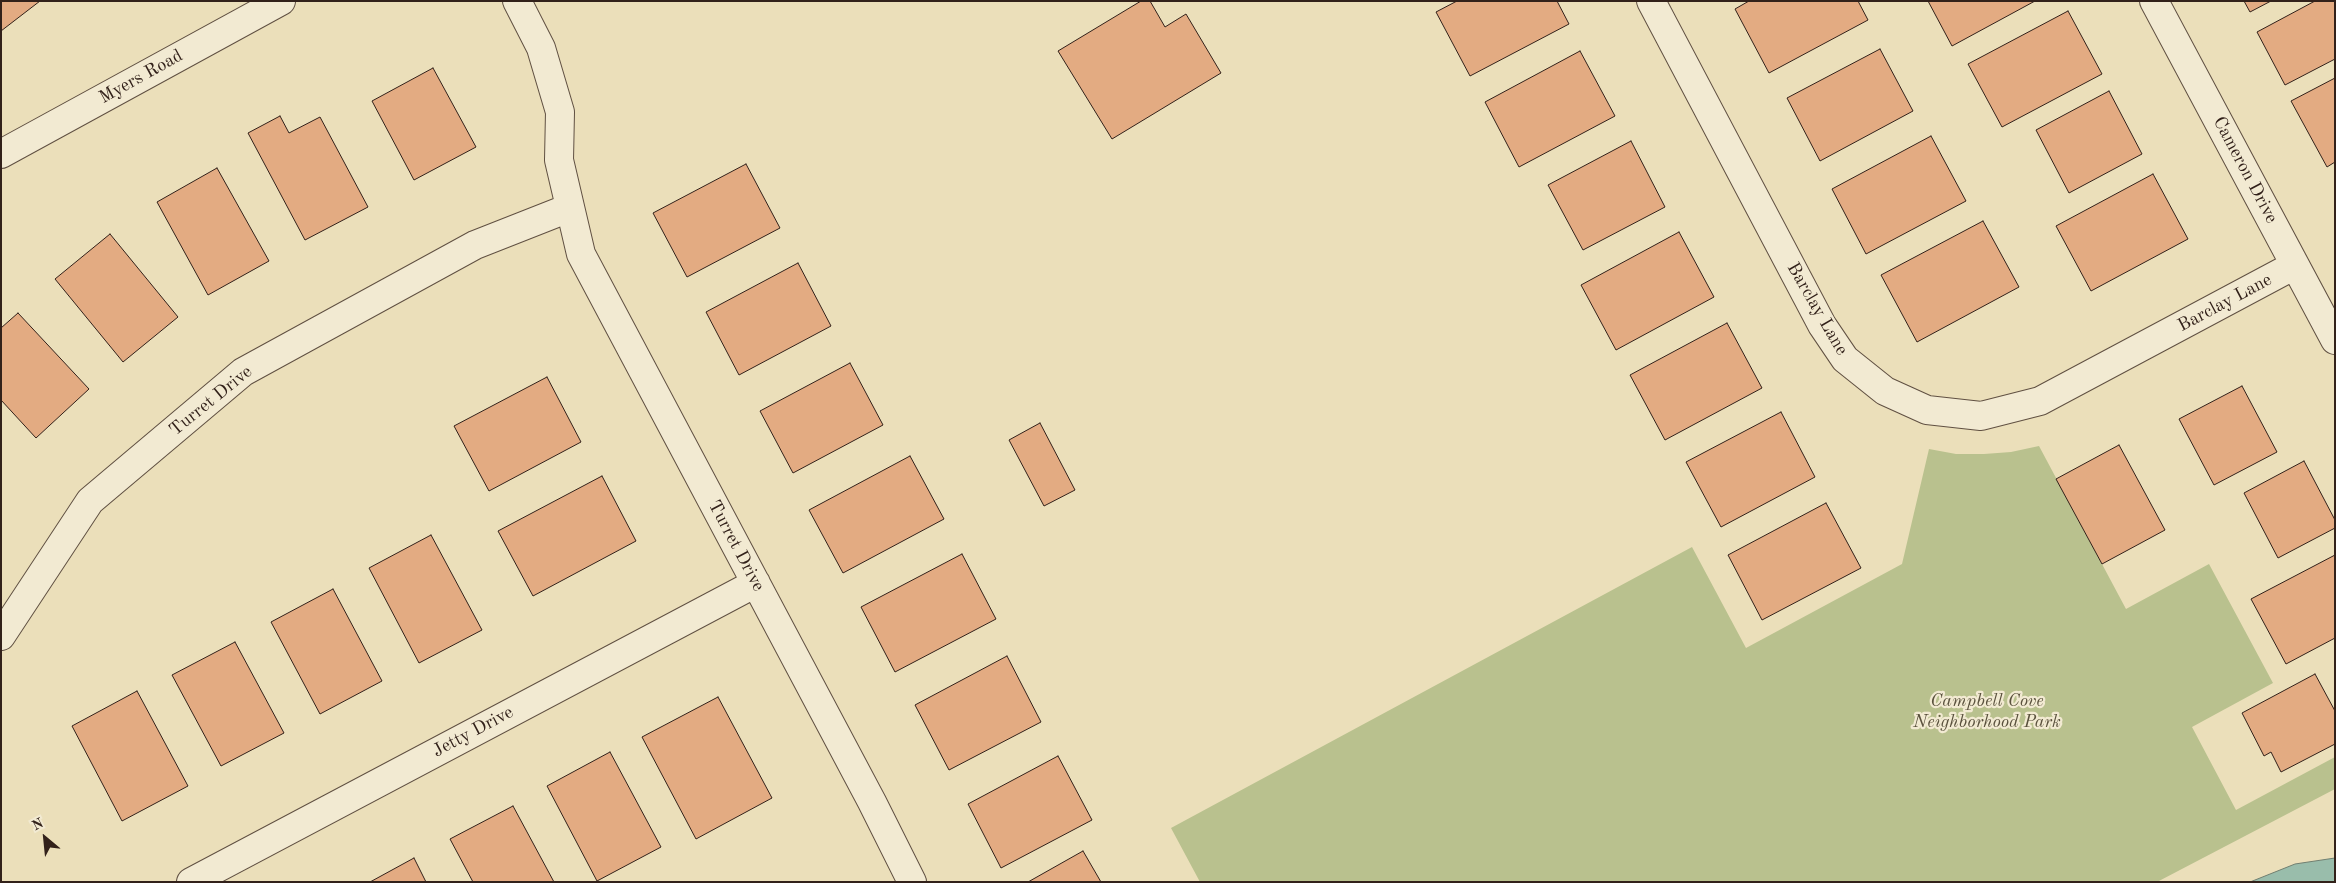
<!DOCTYPE html>
<style>
body{margin:0}
#map{position:relative;width:2336px;height:883px;overflow:hidden;background:#ebdfba;font-family:"Old Standard TT",serif}
canvas{display:block}
.frame{position:absolute;inset:0;border:2px solid #32211a;pointer-events:none}
.north{position:absolute;left:20px;top:813px;width:50px;height:50px;-webkit-text-stroke:4px #f2ead2;paint-order:stroke;rotate:332deg;font-size:14px;font-weight:700;line-height:20px;text-align:center;color:#32211a}
.north::after{content:'';display:block;margin:auto;width:18px;height:22px;background:#32211a;clip-path:polygon(50% 0,100% 100%,50% 72%,0 100%)}
</style>
<div id="map">
<canvas width="2336" height="883"></canvas>
<div class="frame"></div>
<div class="north">N</div>
</div>
<script>
const ctx = document.querySelector('canvas').getContext('2d');
ctx.lineJoin = 'round';
function fill(path, color) {
  ctx.fillStyle = color;
  ctx.fill(path, 'evenodd');
}
function poly(rows) {
  const path = new Path2D();
  for (const r of rows) {
    path.moveTo(r[0], r[1]);
    for (let i = 2; i < r.length; i += 2) path.lineTo(r[i], r[i + 1]);
  }
  return path;
}
function strokePath(path, color, width, dash) {
  ctx.strokeStyle = color;
  ctx.lineWidth = width;
  ctx.lineCap = dash ? 'butt' : 'round';
  ctx.setLineDash(dash || []);
  ctx.stroke(path);
}
function label(font, color, halo, rows, align = 'center') {
  ctx.font = font + ' "Old Standard TT",serif';
  ctx.lineWidth = 4.5;
  ctx.setLineDash([]);
  ctx.textBaseline = 'middle';
  ctx.strokeStyle = halo;
  ctx.fillStyle = color;
  for (const [text, x, y, turn = 0] of rows) {
    ctx.save();
    ctx.translate(x, y);
    ctx.rotate((+turn || 0) * Math.PI / 180);
    ctx.textAlign = isNaN(turn) ? turn : align;
    if (halo) ctx.strokeText(text, 0, 0);
    ctx.fillText(text, 0, 0);
    ctx.restore();
  }
}
fill(poly([
 [2039,446,2126,609,2209,564,2273,683,2192,727,2236,810,2335,757,2335,789,2157,882,1200,882,1171,828,1692,547,1746,648,1902,564,1929,449,1956,454,1984,454,2011,452]
]), '#b9c18e');
const water = poly([
 [2335,858,2335,882,2250,882,2295,864,2335,858]
]);
fill(water, '#99bdab');
strokePath(water, '#707f71', 1);
const building = poly([
 [1,1,40,1,1,31,1,1],
 [1141,1,1150,1,1165,27,1186,14,1221,73,1112,139,1058,51,1141,1],
 [1457,1,1557,1,1569,24,1470,76,1436,12,1457,1],
 [1749,1,1858,1,1868,20,1769,73,1735,9,1749,1],
 [1928,1,2035,1,1952,46,1928,1],
 [2244,1,2271,1,2250,12,2244,1],
 [2315,1,2335,1,2335,59,2285,85,2257,32,2315,1],
 [2068,11,2102,74,2002,127,1968,64,2068,11],
 [1880,49,1913,111,1820,161,1787,98,1880,49],
 [1580,51,1615,116,1519,167,1485,102,1580,51],
 [433,68,476,147,414,180,372,101,433,68],
 [2335,78,2335,162,2327,167,2291,101,2335,78],
 [2109,91,2142,154,2069,193,2036,130,2109,91],
 [280,116,289,133,320,117,368,207,305,240,248,133,280,116],
 [1931,136,1966,201,1866,254,1832,189,1931,136],
 [1631,141,1665,207,1583,250,1548,185,1631,141],
 [746,164,780,228,687,277,653,213,746,164],
 [217,168,269,261,208,295,157,202,217,168],
 [2153,174,2188,239,2091,291,2056,226,2153,174],
 [1983,221,2019,287,1917,342,1881,275,1983,221],
 [1679,232,1714,297,1616,350,1581,285,1679,232],
 [110,234,178,317,123,362,55,279,110,234],
 [798,263,831,326,739,375,706,312,798,263],
 [18,313,89,389,36,438,1,400,1,328,18,313],
 [1727,323,1762,388,1665,440,1630,375,1727,323],
 [850,363,883,425,793,473,760,411,850,363],
 [547,377,581,442,489,491,454,426,547,377],
 [2242,386,2277,452,2214,485,2179,419,2242,386],
 [1781,412,1815,477,1721,527,1686,462,1781,412],
 [1040,423,1075,490,1044,506,1009,440,1040,423],
 [2119,445,2165,530,2102,564,2056,479,2119,445],
 [910,456,944,519,843,573,809,510,910,456],
 [2304,461,2335,520,2335,528,2278,558,2244,493,2304,461],
 [602,476,636,541,533,596,498,531,602,476],
 [1826,503,1861,568,1762,620,1728,555,1826,503],
 [431,535,482,630,419,663,369,568,431,535],
 [962,554,996,619,895,672,861,607,962,554],
 [2335,555,2335,638,2286,664,2251,599,2335,555],
 [333,589,382,681,320,714,271,622,333,589],
 [235,642,284,733,221,766,172,675,235,642],
 [1007,656,1041,722,949,770,915,705,1007,656],
 [2315,674,2335,711,2335,744,2281,772,2271,752,2264,756,2242,713,2315,674],
 [137,691,188,786,122,821,72,726,137,691],
 [718,697,772,798,696,839,642,737,718,697],
 [610,752,661,847,597,881,547,786,610,752],
 [1058,756,1092,820,1001,868,968,804,1058,756],
 [513,806,554,882,473,882,450,839,513,806],
 [1083,851,1101,882,1028,882,1083,851],
 [414,858,426,882,370,882,414,858]
]);
fill(building, '#e3ab82');
strokePath(building, '#32211a', 1);
const minor = poly([
 [517,1,541,48,560,112,559,160,581,254,872,802,912,882],
 [1651,1,1822,325,1845,359,1885,391,1927,410,1981,416,2040,401,2295,265],
 [2154,1,2335,340],
 [1,154,281,1],
 [1,636,90,501,243,372,475,245,569,208],
 [191,882,756,583]
]);
strokePath(minor, '#605042', 30);
strokePath(minor, '#f2ead2', 28);
label('18px', '#32211a', '#f2ead2', [
 ["Myers Road",141,77,-29],
 ["Cameron Drive",2245,170,62],
 ["Barclay Lane",2225,303,-28],
 ["Barclay Lane",1817,309,60],
 ["Turret Drive",211,401,-39],
 ["Turret Drive",736,546,62],
 ["Jetty Drive",473,732,-28]
]);
label('italic 18px', '#5a513d', '#f2ead2', [
 ["Campbell Cove",1987,701],
 ["Neighborhood Park",1987,722]
]);
</script>
